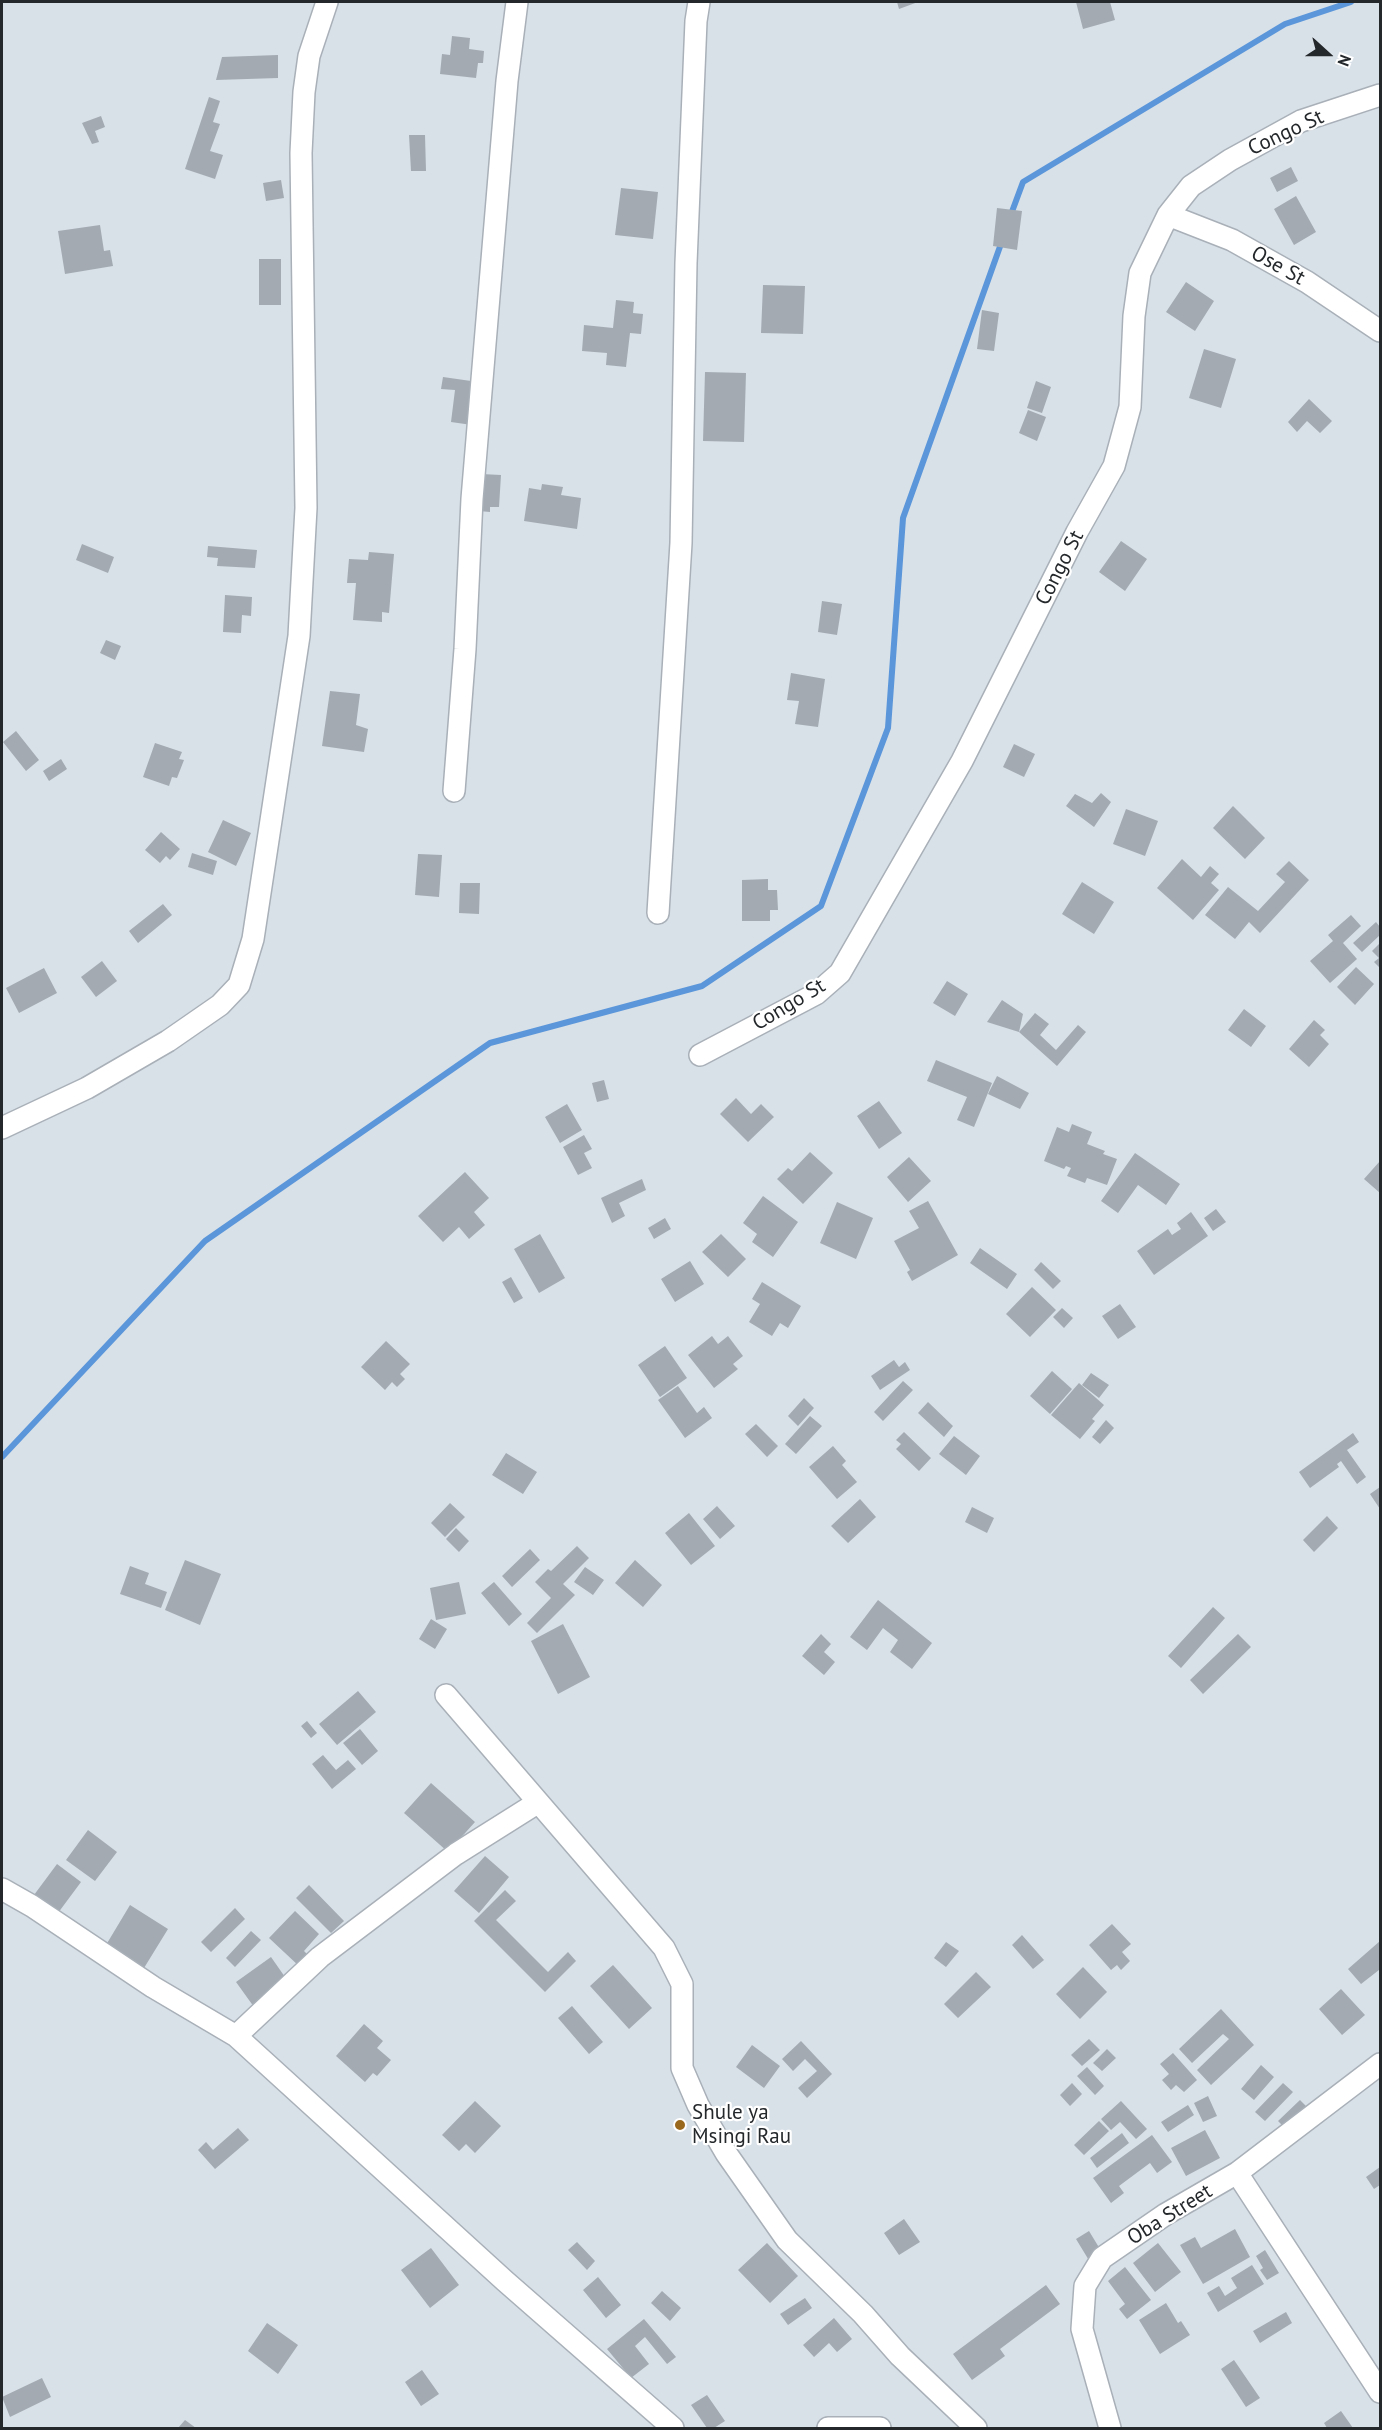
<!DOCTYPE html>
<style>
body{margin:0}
#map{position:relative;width:1382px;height:2430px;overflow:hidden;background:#d8e0e8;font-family:"PT Sans",sans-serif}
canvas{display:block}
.frame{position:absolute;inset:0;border:3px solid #25282b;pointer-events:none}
.north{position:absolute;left:1298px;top:24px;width:60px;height:60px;-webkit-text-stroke:4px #fff;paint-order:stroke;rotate:111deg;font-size:16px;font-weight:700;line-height:24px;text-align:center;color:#25282b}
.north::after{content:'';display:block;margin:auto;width:21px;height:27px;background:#25282b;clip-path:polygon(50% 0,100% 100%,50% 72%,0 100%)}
</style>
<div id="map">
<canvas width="1382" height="2430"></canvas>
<div class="frame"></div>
<div class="north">N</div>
</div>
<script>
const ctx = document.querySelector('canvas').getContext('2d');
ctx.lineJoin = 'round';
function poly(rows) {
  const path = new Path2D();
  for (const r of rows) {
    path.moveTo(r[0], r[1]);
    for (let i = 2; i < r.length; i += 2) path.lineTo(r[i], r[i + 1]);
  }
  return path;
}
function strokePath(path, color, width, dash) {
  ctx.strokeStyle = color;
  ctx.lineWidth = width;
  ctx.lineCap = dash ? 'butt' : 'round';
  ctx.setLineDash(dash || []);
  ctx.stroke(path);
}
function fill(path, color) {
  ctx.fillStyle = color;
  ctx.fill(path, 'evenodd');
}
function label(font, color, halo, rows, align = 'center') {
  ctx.font = font + ' "PT Sans",sans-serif';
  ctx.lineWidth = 4.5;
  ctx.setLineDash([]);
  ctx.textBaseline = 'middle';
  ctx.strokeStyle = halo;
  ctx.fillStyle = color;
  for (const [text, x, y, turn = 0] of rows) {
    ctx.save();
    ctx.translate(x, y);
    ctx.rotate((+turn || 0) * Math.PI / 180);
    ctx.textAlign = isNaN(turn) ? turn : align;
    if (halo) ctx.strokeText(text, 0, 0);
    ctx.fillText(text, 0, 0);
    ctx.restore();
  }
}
strokePath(poly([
 [1010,217,1023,182,1285,24,1351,2],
 [2,1457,205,1241,490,1043,702,986,821,906,888,728,903,518,1002,241]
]), '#5a96d9', 6);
fill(poly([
 [897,2,903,3,918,2,899,9],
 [1076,2,1110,2,1115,20,1083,29],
 [452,36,470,38,469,49,484,51,483,63,478,63,476,78,440,74,442,54,450,55],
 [278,55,278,78,216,80,222,57],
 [209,97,220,101,213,122,220,124,210,151,223,155,215,179,185,169],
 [101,116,105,127,95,131,99,142,92,144,82,123],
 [409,135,425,135,426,171,411,171],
 [1291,167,1298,181,1277,192,1270,178],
 [281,180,284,198,266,201,263,183],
 [621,188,658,192,653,239,615,235],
 [1296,196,1316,232,1294,245,1274,209],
 [997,208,1022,211,1017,250,993,246],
 [100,225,104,251,110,250,113,266,65,274,58,231],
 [259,259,281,259,281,305,259,305],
 [1186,282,1214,301,1195,331,1166,312],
 [763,285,805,286,803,334,761,333],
 [616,300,634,302,633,313,643,314,641,334,630,333,626,367,606,365,607,353,582,351,584,325,613,328],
 [982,310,999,313,994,351,977,349],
 [1204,349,1236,359,1221,408,1189,398],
 [705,372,746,373,744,442,703,441],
 [443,377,478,382,472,425,451,422,455,390,441,389],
 [1036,381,1051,387,1042,413,1027,408],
 [1309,399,1332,421,1320,433,1307,421,1297,432,1288,422],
 [1028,410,1046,417,1037,441,1019,433],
 [481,474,501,475,499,507,490,507,490,512,479,511],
 [542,484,563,487,561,495,581,498,577,529,524,521,529,488,541,490],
 [1121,541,1147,559,1125,591,1099,572],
 [82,544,114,557,108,573,76,560],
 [208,546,257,550,255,568,217,566,218,558,207,557],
 [369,552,394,554,389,613,382,612,382,622,353,620,356,583,347,583,349,559,368,560],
 [225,595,252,597,251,616,242,615,241,633,223,632],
 [822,601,842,604,837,635,818,632],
 [106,640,121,646,115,660,100,653],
 [791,673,825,679,818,727,795,724,799,701,787,700],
 [330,691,360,694,356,725,368,729,364,752,322,746],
 [16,731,39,760,26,771,3,742],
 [155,743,182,752,179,759,184,760,177,778,172,777,169,786,143,777],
 [1014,744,1035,754,1024,777,1003,767],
 [61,759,67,769,49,781,43,771],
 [1101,793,1111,802,1094,827,1066,806,1075,794,1092,803],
 [1233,806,1265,838,1245,859,1213,828],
 [1126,809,1158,821,1145,856,1113,844],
 [223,820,251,833,236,866,208,852],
 [161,832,180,849,170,860,166,856,160,863,145,850],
 [192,853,217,861,213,875,188,867],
 [418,854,442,855,439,897,415,895],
 [1182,859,1201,877,1210,866,1219,874,1211,883,1219,890,1193,920,1157,888],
 [1289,861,1309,880,1260,933,1249,922,1235,939,1205,915,1228,887,1258,911,1285,882,1276,874],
 [768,879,768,890,777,890,778,910,770,910,770,921,742,921,742,880],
 [1082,882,1114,902,1094,934,1062,914],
 [460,883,480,883,479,914,459,913],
 [163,904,172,915,138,943,129,931],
 [1351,915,1361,926,1343,943,1357,959,1330,983,1310,961,1333,941,1328,935],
 [1376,922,1380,927,1380,935,1362,952,1353,943],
 [1380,943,1380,968,1374,962,1379,958,1372,951],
 [102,961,117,981,96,997,81,977],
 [1356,967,1374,984,1355,1005,1337,987],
 [44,968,57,993,19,1013,6,988],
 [947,981,968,994,955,1016,933,1003],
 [1002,1000,1023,1014,1019,1032,987,1022],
 [1244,1009,1266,1026,1251,1047,1228,1030],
 [1035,1013,1049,1024,1040,1035,1056,1050,1078,1025,1086,1032,1057,1066,1019,1032],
 [1314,1020,1325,1030,1320,1035,1329,1044,1309,1067,1289,1049],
 [936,1060,992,1083,974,1127,957,1120,967,1097,927,1081],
 [997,1076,1029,1093,1020,1109,988,1094],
 [604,1080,609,1099,597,1102,592,1083],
 [736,1098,751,1114,761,1104,774,1117,748,1142,720,1114],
 [879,1101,902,1133,879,1149,857,1116],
 [567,1104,582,1130,560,1143,545,1117],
 [1072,1124,1092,1132,1087,1144,1105,1151,1103,1154,1117,1159,1107,1185,1087,1178,1085,1183,1067,1176,1071,1168,1066,1166,1064,1169,1044,1161,1057,1127,1069,1132],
 [584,1135,592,1149,584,1153,592,1168,578,1175,563,1147],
 [810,1152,833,1173,803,1204,777,1179,788,1168,792,1171],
 [1135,1153,1180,1184,1166,1205,1138,1185,1118,1213,1101,1201],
 [909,1157,931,1181,908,1202,887,1177],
 [1380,1161,1380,1193,1364,1179],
 [465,1172,489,1198,474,1212,485,1225,469,1239,459,1227,443,1242,418,1216],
 [642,1179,646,1190,619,1203,625,1216,612,1223,601,1198],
 [763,1196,798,1222,773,1257,752,1242,757,1234,743,1223],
 [928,1201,958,1255,912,1281,907,1272,910,1270,894,1241,919,1228,909,1211],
 [837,1202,873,1218,856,1259,820,1243],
 [1216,1209,1226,1222,1213,1231,1204,1218],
 [1191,1212,1208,1236,1154,1275,1137,1251,1168,1229,1172,1235,1181,1229,1177,1223],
 [665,1218,671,1229,654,1239,648,1228],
 [540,1234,565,1278,539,1293,514,1249],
 [721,1234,746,1259,728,1277,702,1252],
 [980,1248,1017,1274,1007,1289,970,1263],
 [690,1261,704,1284,675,1302,661,1279],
 [1041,1262,1061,1281,1053,1289,1034,1270],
 [511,1277,523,1298,514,1303,502,1282],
 [762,1282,801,1306,788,1328,780,1323,772,1336,749,1322,760,1304,752,1299],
 [1032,1287,1056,1310,1030,1337,1006,1314],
 [1120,1304,1136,1327,1118,1339,1102,1316],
 [1062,1308,1073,1318,1064,1328,1053,1317],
 [712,1336,718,1344,728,1336,743,1356,733,1364,738,1369,714,1388,688,1355],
 [386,1341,410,1364,400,1374,405,1379,397,1387,392,1382,385,1390,361,1367],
 [665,1346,687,1378,660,1397,638,1365],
 [894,1360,899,1367,905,1362,910,1370,880,1390,871,1376],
 [1052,1371,1072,1389,1050,1414,1030,1396],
 [1091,1373,1109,1385,1099,1398,1082,1385],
 [903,1381,913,1390,883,1421,874,1412],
 [1079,1383,1104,1405,1092,1419,1095,1421,1080,1439,1051,1415],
 [678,1386,697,1413,704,1407,712,1418,685,1438,658,1400],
 [804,1398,814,1408,798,1426,788,1416],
 [928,1402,953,1426,944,1437,918,1413],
 [810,1416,822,1426,796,1454,785,1444],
 [1106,1420,1114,1428,1100,1444,1092,1437],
 [756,1424,778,1446,767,1457,745,1434],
 [904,1432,931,1458,919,1471,896,1449,901,1444,896,1440],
 [1353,1433,1359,1442,1347,1450,1366,1477,1357,1484,1341,1461,1337,1464,1339,1467,1310,1488,1299,1472],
 [954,1436,980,1456,966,1475,939,1454],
 [833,1446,846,1461,842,1465,857,1482,837,1499,809,1467],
 [506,1453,537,1472,523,1494,492,1475],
 [1380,1487,1380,1509,1370,1494],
 [860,1499,876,1517,848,1543,831,1526],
 [450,1503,465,1517,445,1537,431,1523],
 [717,1506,735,1526,720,1539,703,1519],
 [972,1507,994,1518,987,1533,965,1522],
 [689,1513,715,1546,691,1565,665,1533],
 [1327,1516,1338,1528,1314,1552,1303,1540],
 [456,1528,469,1541,459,1552,446,1539],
 [577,1546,589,1558,563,1584,575,1595,537,1633,527,1623,551,1598,535,1582,548,1569,551,1571],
 [530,1549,540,1560,512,1587,502,1576],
 [185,1560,221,1574,200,1625,165,1610],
 [635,1560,662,1585,643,1607,615,1583],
 [130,1566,149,1573,145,1584,167,1592,161,1608,120,1594],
 [585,1567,604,1580,593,1595,574,1582],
 [459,1582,466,1614,436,1620,430,1588],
 [494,1582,522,1614,509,1626,481,1593],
 [878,1600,932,1643,912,1669,890,1652,898,1640,883,1628,867,1650,850,1637],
 [1213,1607,1225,1618,1181,1668,1168,1656],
 [431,1619,447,1629,435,1649,419,1639],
 [563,1624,590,1677,558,1694,531,1641],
 [821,1634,831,1644,824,1652,835,1662,824,1675,802,1656],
 [1238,1634,1251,1647,1203,1694,1190,1680],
 [358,1691,376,1712,337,1745,319,1724],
 [307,1721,317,1733,311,1738,301,1726],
 [360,1729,378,1751,362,1765,343,1743],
 [323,1755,336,1770,348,1760,356,1769,332,1789,312,1764],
 [431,1783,475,1822,448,1852,404,1813],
 [88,1830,117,1852,95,1881,66,1860],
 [485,1856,509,1877,479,1913,454,1891],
 [57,1864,81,1882,58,1913,34,1895],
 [309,1885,344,1921,331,1933,296,1898],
 [505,1890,516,1901,496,1920,548,1972,568,1952,576,1961,545,1992,474,1921],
 [130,1905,168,1929,144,1968,106,1945],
 [235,1908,245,1919,211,1952,201,1942],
 [295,1911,319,1934,304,1951,310,1957,300,1967,269,1938],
 [1112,1924,1131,1944,1122,1952,1130,1961,1121,1970,1117,1965,1111,1970,1089,1945],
 [251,1931,261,1940,235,1967,226,1958],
 [1022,1935,1044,1960,1033,1969,1012,1945],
 [1380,1941,1380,1972,1379,1970,1361,1984,1348,1969],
 [946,1942,959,1951,946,1967,934,1958],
 [271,1957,285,1977,269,1989,272,1993,254,2007,236,1982],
 [613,1965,652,2008,629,2029,590,1986],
 [1083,1967,1107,1992,1080,2019,1056,1994],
 [976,1972,991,1987,958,2018,944,2004],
 [1341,1989,1365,2015,1342,2035,1319,2009],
 [572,2006,603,2042,589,2054,558,2018],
 [1221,2009,1254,2045,1211,2085,1197,2070,1229,2039,1223,2034,1192,2063,1179,2049],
 [364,2024,383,2041,377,2048,391,2060,377,2076,373,2073,365,2082,336,2056],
 [1089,2039,1100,2050,1082,2066,1071,2055],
 [801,2041,832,2074,807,2098,798,2088,817,2071,805,2059,793,2071,782,2059],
 [752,2045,780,2066,764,2088,736,2067],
 [1107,2049,1116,2058,1102,2071,1093,2063],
 [1173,2053,1197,2080,1184,2092,1176,2085,1171,2090,1162,2080,1169,2074,1160,2064],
 [1261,2065,1274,2077,1254,2100,1241,2089],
 [1087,2067,1104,2086,1095,2095,1077,2076],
 [1072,2083,1082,2094,1070,2106,1060,2095],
 [1283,2083,1293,2092,1265,2121,1255,2112],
 [1208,2096,1217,2116,1203,2122,1194,2103],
 [1300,2100,1310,2110,1288,2131,1278,2121],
 [475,2101,501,2126,475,2153,466,2144,459,2151,442,2135],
 [1121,2101,1147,2129,1136,2139,1120,2122,1111,2130,1101,2119],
 [1188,2105,1194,2115,1168,2132,1161,2122],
 [1099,2121,1109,2131,1084,2155,1074,2145],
 [238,2128,249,2140,215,2169,198,2150,206,2142,213,2150],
 [1205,2130,1220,2158,1186,2176,1171,2148],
 [1122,2133,1129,2143,1097,2168,1090,2158],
 [1152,2135,1172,2162,1157,2173,1150,2163,1119,2186,1124,2193,1111,2203,1093,2178],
 [1380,2167,1380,2185,1374,2189,1366,2177],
 [904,2219,920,2242,899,2255,884,2233],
 [1235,2229,1250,2257,1203,2284,1180,2245,1195,2237,1201,2248],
 [1089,2231,1103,2254,1090,2262,1076,2239],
 [577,2242,595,2261,587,2270,568,2250],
 [767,2243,798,2276,770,2303,738,2270],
 [1158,2243,1181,2272,1155,2292,1133,2263],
 [431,2248,459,2285,430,2308,401,2270],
 [1265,2250,1279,2273,1267,2280,1260,2270,1263,2268,1256,2256],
 [1252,2265,1264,2284,1218,2312,1207,2293,1219,2286,1225,2296,1237,2288,1231,2278],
 [1125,2267,1151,2300,1127,2319,1119,2309,1125,2304,1108,2281],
 [598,2277,621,2305,606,2318,583,2290],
 [1046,2285,1060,2304,1000,2349,1005,2356,972,2380,953,2354],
 [662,2291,681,2308,670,2321,651,2303],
 [805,2298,812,2308,788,2325,780,2314],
 [1166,2303,1178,2323,1181,2321,1190,2335,1160,2354,1139,2320],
 [1286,2312,1292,2323,1260,2343,1253,2331],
 [834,2318,852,2339,837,2352,829,2343,814,2357,803,2345],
 [644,2319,676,2357,667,2364,645,2337,635,2346,649,2364,631,2378,607,2349],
 [267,2323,298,2345,278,2374,248,2351],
 [1234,2360,1260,2398,1246,2407,1221,2369],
 [422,2370,439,2394,421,2406,405,2382],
 [42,2378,51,2397,10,2417,2,2397],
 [707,2395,725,2421,714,2428,707,2428,691,2405],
 [1341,2411,1353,2428,1327,2428,1324,2423],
 [185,2420,196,2428,178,2428]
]), '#a3aab2');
const street = poly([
 [1168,215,1232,240,1307,282,1380,331],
 [454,791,465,649,472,499,507,81,517,2],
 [658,913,681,543,686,263,696,21,699,2],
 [700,1055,816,994,840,973,962,761,1077,532,1114,466,1130,407,1134,316,1140,273,1168,215,1191,186,1230,160,1301,121,1380,95],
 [2,1128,87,1088,168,1041,220,1005,239,985,253,939,299,636,306,508,301,153,304,92,309,56,327,2],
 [446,1695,664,1948,682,1984,682,2068,698,2105,726,2153,787,2240,863,2314,900,2356,976,2428],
 [2,1889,32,1906,153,1987,236,2036,505,2281,673,2428],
 [236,2036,320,1957,456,1854,537,1803],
 [1237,2173,1380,2392],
 [828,2428,880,2428],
 [1110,2428,1082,2329,1085,2286,1102,2258,1166,2214,1237,2173,1380,2064]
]);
strokePath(street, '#a9b0b8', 24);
strokePath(street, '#fff', 21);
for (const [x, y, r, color] of [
 [680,2125,6,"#9b691e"]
]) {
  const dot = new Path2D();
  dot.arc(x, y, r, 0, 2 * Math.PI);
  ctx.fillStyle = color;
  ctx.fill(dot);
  strokePath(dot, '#fff', 2);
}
label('21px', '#25282b', '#fff', [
 ["Congo St",1286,133,-25],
 ["Ose St",1278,266,29],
 ["Congo St",1060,568,-63],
 ["Congo St",789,1005,-31],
 ["Oba Street",1170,2215,-32]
]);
label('21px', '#25282b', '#fff', [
 ["Shule ya",692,2113],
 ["Msingi Rau",692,2137]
], 'left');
</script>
